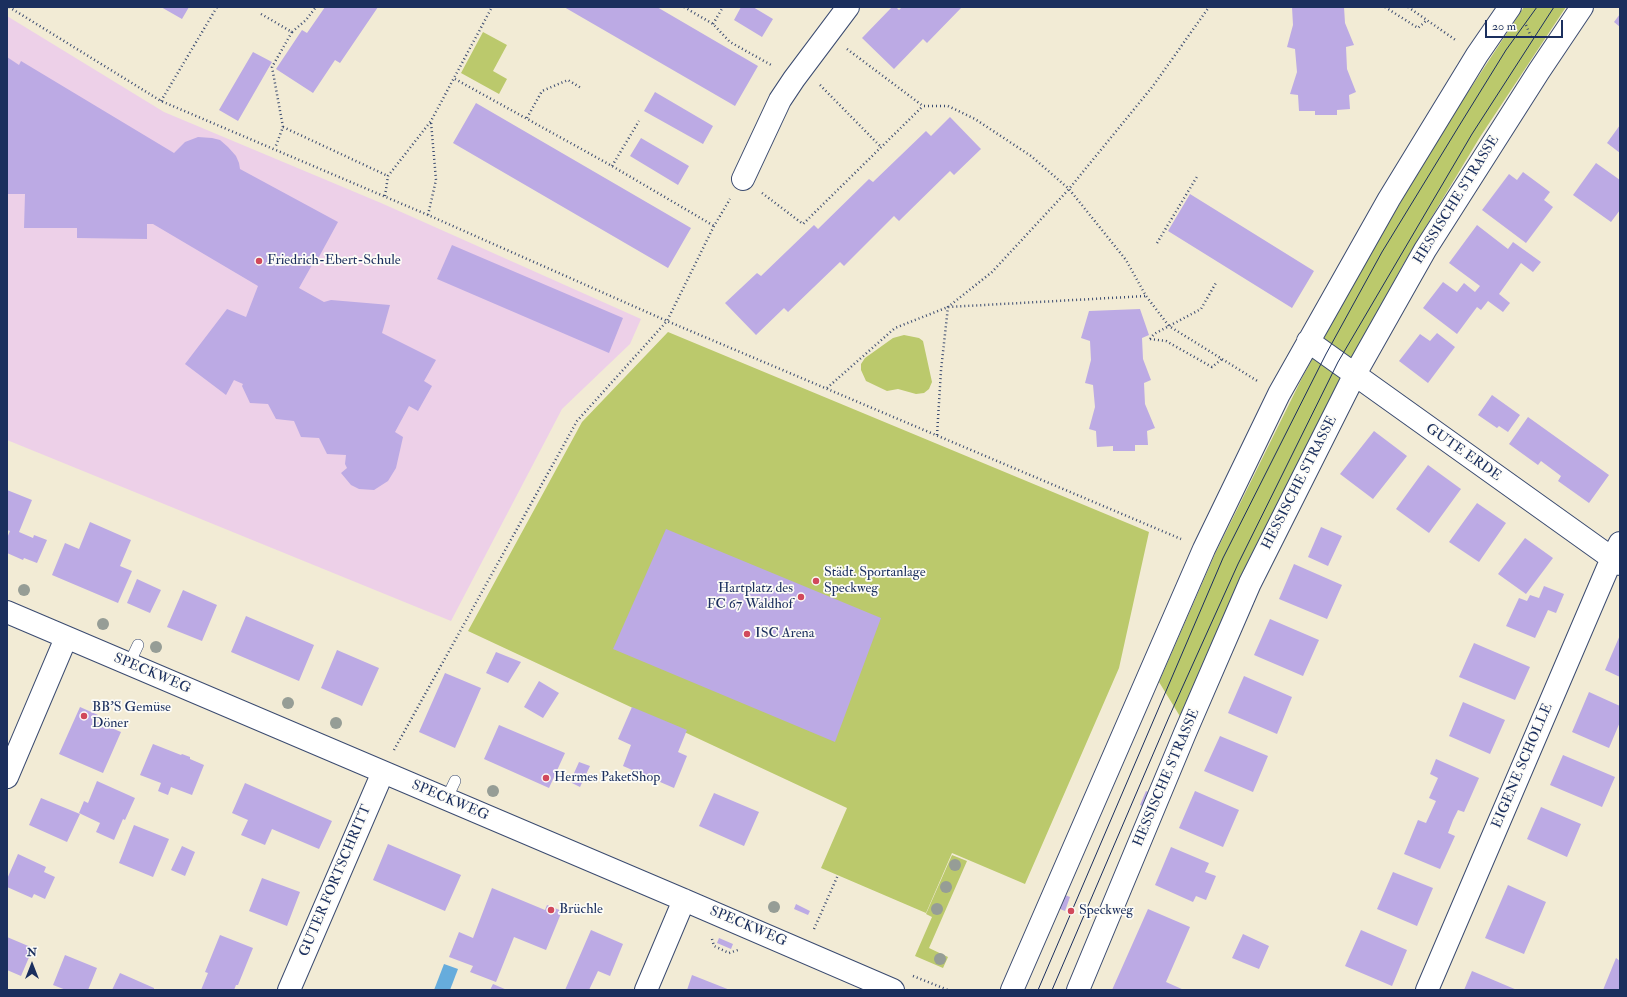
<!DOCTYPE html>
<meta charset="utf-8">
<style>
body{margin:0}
#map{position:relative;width:1627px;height:997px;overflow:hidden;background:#f2ebd5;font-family:"IM FELL Double Pica",serif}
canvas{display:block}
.frame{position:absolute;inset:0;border:8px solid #1b2f5e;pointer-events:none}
.north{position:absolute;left:12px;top:945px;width:40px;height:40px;-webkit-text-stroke:3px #fdfcf7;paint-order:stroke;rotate:0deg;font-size:11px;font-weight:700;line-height:16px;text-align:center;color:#1b2f5e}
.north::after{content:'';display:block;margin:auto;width:14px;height:18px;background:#1b2f5e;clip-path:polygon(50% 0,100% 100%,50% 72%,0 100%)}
.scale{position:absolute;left:1485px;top:20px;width:78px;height:18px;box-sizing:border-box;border:2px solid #1b2f5e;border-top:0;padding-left:5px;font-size:12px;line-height:14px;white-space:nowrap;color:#1b2f5e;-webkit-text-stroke:3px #fdfcf7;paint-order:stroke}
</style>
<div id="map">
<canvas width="1627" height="997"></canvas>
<div class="frame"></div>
<div class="north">N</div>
<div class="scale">20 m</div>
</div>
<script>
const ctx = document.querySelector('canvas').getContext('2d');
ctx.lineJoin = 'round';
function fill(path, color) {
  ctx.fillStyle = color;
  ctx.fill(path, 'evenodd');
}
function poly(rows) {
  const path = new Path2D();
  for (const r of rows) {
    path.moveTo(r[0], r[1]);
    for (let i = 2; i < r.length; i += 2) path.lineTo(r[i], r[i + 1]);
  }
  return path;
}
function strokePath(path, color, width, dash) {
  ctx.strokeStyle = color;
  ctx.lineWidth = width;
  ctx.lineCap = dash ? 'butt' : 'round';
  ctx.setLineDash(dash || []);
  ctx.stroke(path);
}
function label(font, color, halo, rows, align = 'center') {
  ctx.font = font + ' "IM FELL Double Pica",serif';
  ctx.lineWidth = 3.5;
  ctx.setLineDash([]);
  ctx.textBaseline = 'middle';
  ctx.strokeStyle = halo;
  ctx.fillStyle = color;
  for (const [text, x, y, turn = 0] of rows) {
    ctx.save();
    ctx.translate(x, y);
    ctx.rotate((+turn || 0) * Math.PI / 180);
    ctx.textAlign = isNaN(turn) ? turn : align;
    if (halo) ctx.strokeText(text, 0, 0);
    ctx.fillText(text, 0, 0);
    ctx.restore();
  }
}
fill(poly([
 [7,16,164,112,381,203,641,319,630,344,562,409,451,621,7,440]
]), '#edd0e8');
fill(poly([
 [1524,7,1566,7,1480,137,1404,263,1333,393,1181,718,1159,682,1215,554,1302,378,1372,250,1451,118],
 [483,32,507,45,493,71,507,79,499,94,461,73],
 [668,332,1149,532,1119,668,1025,884,952,853,926,913,821,868,847,808,468,631,582,422],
 [904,335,919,338,923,341,932,382,929,389,924,393,916,394,898,389,887,391,866,381,861,370,861,364,865,358,893,338],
 [952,855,967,861,929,948,948,957,943,968,915,956,932,917,926,914]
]), '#bbc96c');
fill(poly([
 [444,964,458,969,450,990,434,990]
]), '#66acdc');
fill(poly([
 [161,7,189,7,182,19],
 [325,7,378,7,340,63,335,60,313,93,276,69,302,30,307,33],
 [564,7,657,7,758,66,735,106],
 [741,7,753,7,773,19,762,37,734,20],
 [892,7,896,7,899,10,902,7,962,7,927,43,923,39,894,69,862,38],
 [1292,7,1344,7,1345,23,1354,45,1346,47,1347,69,1356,92,1349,95,1350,109,1337,110,1337,115,1315,115,1315,111,1299,111,1298,95,1290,94,1297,72,1295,49,1287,47,1293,25],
 [1620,14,1620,27,1614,22],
 [253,52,272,62,238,121,219,110],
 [7,57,19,65,21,61,174,153,185,142,198,137,212,138,220,140,228,147,236,156,239,163,240,169,338,222,314,266,312,265,299,288,324,302,331,300,390,305,382,333,436,360,424,381,432,386,418,411,409,406,395,432,403,437,396,468,388,481,374,490,359,489,351,485,341,473,347,468,345,464,346,455,327,454,319,438,301,437,294,421,276,419,268,404,250,403,242,386,243,384,234,380,226,395,185,364,227,309,246,317,258,286,153,224,147,224,147,239,77,238,77,228,24,228,25,194,7,194],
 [655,92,713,126,703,144,644,111],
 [476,103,691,228,668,268,453,143],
 [950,117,981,149,954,175,950,171,899,221,894,216,844,266,840,262,788,312,784,308,756,335,725,303,757,273,761,276,814,225,818,229,869,179,873,182,926,131,931,136],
 [1620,125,1620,153,1607,143],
 [641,138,689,166,678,185,630,156],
 [1596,163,1620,180,1620,210,1611,222,1573,195],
 [1523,172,1550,192,1544,200,1553,207,1526,243,1482,210,1509,174,1517,180],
 [1190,194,1314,271,1292,308,1168,231],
 [1477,225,1508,249,1513,242,1541,262,1533,272,1521,263,1499,294,1510,303,1503,312,1488,301,1481,310,1477,307,1457,334,1423,308,1443,282,1457,292,1464,283,1475,292,1480,286,1449,263],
 [452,245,623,318,609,353,437,279],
 [1140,309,1149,335,1142,338,1143,359,1151,380,1144,383,1145,404,1155,428,1147,431,1148,445,1135,445,1135,451,1113,451,1113,446,1097,447,1096,431,1089,429,1095,407,1093,385,1085,383,1091,360,1090,341,1081,338,1089,311],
 [1437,333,1455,347,1428,383,1399,361,1420,334,1430,341],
 [1492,395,1520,415,1508,432,1499,426,1497,428,1478,415],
 [1528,417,1609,475,1589,503,1558,481,1561,476,1541,461,1538,465,1509,444],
 [1374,431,1407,456,1373,499,1340,474],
 [1428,465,1461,489,1429,533,1396,509],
 [7,490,32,500,19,532,33,538,34,535,47,540,37,563,24,558,23,560,7,553,7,538,10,531,7,530],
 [1477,503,1506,523,1479,562,1449,542],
 [90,522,131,540,120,566,132,571,118,603,52,575,65,543,79,549],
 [1321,527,1342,536,1328,566,1308,557],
 [666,529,881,618,835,742,613,649],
 [1525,538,1553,558,1526,594,1498,574],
 [1294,564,1342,585,1327,619,1279,599],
 [137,579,161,590,150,613,127,603],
 [1544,586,1564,594,1556,613,1548,610,1535,638,1506,626,1519,598,1527,601,1530,595,1539,598],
 [183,590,217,605,202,641,167,627],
 [246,616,314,645,299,681,231,652],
 [1270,619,1319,640,1303,676,1254,655],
 [1620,635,1620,677,1605,670],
 [1474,643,1530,667,1515,700,1459,677],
 [337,650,379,668,362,706,321,688],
 [496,652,521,662,508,683,486,673],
 [445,673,481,688,455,748,419,732],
 [1244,676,1292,697,1277,734,1228,713],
 [539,681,559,693,543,718,524,707],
 [1589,692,1620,706,1620,722,1609,748,1572,732],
 [1463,702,1505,720,1490,754,1449,736],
 [80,707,98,715,95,721,121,732,103,773,59,754],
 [632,707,687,730,678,752,687,756,674,788,623,766,631,745,618,739],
 [499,725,565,753,549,788,484,759],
 [1220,736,1268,756,1253,792,1204,771],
 [153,744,181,755,182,754,190,757,190,759,204,765,192,795,171,787,168,795,158,791,161,783,140,775],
 [1563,755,1615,777,1602,807,1550,785],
 [1436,759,1479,778,1464,812,1458,810,1453,820,1448,833,1455,836,1440,869,1404,854,1418,820,1426,823,1436,801,1429,798,1438,778,1430,774],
 [579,762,590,766,580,787,570,782],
 [97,781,135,798,125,820,123,819,114,840,96,832,100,823,79,813,84,801,88,803],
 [245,783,332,821,319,849,272,829,265,845,241,835,248,820,232,813],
 [1146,791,1151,793,1145,807,1140,805],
 [1195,791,1239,810,1223,847,1179,828],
 [714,793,759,812,744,846,699,826],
 [41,798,80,814,67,842,29,825],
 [1541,807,1581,824,1567,857,1527,839],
 [134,825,169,839,153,877,119,863],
 [388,844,461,875,445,911,373,880],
 [182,846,195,852,185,876,171,870],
 [1171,847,1209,863,1205,872,1216,876,1206,900,1196,896,1193,902,1155,885],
 [18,854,46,867,44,872,55,877,45,899,34,894,32,898,7,887,7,879],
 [1393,872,1433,888,1417,926,1377,909],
 [262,878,300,892,287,926,249,911],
 [1508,885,1546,902,1524,954,1485,938],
 [492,888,545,910,547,905,562,911,546,950,514,937,496,982,470,972,473,966,449,957,459,932,473,938],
 [1065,895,1070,897,1065,911,1060,909],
 [796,904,810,911,808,915,794,909],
 [1148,909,1190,927,1166,982,1184,990,1112,990],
 [591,930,623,944,610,976,598,971,589,990,565,990],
 [1361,930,1407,950,1392,986,1345,966],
 [1243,934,1269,946,1259,969,1232,958],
 [220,935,253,948,238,985,236,985,234,990,201,990,208,973,205,972],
 [7,937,33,948,21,976,7,970],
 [719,938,733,944,731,949,717,943],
 [65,955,97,968,88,990,66,990,53,985],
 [1616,958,1620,961,1620,990,1603,990],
 [1472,971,1517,990,1464,990],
 [120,973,154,988,154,990,112,990],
 [692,975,730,990,687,990],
 [493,984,507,990,490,990]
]), '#bcaae4');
const lane = poly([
 [129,664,138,645],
 [446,800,455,781]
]);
const street = poly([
 [743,179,780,100,794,79,848,7],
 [1308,341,1620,564],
 [7,612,684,900,893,990],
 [7,777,66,638],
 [289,990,383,772],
 [646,990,684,900],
 [1012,990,1204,549,1279,394,1389,199,1477,55,1510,7],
 [1078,990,1185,733,1250,583,1355,374,1425,250,1539,71,1582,7],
 [1427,990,1612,558,1620,543]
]);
strokePath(lane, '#3b4b70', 12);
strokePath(street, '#3b4b70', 24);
strokePath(poly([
 [9,7,161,101,428,215,667,321,1181,539],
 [684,7,713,24,730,42,773,66],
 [1385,7,1418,28,1427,20],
 [1408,7,1457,41],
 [261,14,292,32,272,67,283,127,275,148],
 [713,24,723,7],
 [1526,25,1532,39],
 [292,32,306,20,316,7],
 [847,49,923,106,948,106,975,119,1031,156,1069,189,1126,260,1146,296,1169,326,1259,382],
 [455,79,612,166,714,226],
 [820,85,881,147],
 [161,101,217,7],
 [527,118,542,91,568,80,581,88],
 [283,127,388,176],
 [612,166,639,121],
 [762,193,803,224,923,106],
 [385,196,388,176,431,121,492,7],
 [428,215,436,180,431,122],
 [1157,243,1198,175],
 [1150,339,1154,334,1201,309,1217,281],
 [1150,339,1166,341,1212,367,1222,359],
 [827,388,895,328,948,307,1146,296],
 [937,435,941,370,948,307,992,272,1069,189,1153,86,1209,7],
 [394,750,577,421,667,321,714,226,730,199],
 [814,929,838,875],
 [712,939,714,946,729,953,738,950],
 [913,976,948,990]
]), '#3b4b70', 2.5, [1, 3]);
strokePath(lane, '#fff', 11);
strokePath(street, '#fff', 22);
strokePath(poly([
 [1038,990,1223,558,1326,354,1382,252,1459,126,1506,50,1537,7],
 [1052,990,1169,717,1238,564,1338,362,1472,134,1554,7]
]), '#1b2f5e', 1);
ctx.fillStyle = '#969d96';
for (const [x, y] of [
 [24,590],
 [103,624],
 [156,647],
 [288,703],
 [336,723],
 [493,791],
 [955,865],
 [946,887],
 [774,907],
 [937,909],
 [940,959]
]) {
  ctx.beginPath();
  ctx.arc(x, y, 6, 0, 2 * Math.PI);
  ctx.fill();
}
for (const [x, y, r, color] of [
 [259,261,4,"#d1495b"],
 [816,581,4,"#d1495b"],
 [801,597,4,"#d1495b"],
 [747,634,4,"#d1495b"],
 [84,716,4,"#d1495b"],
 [546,778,4,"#d1495b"],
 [551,910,4,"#d1495b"],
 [1071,911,4,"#d1495b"]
]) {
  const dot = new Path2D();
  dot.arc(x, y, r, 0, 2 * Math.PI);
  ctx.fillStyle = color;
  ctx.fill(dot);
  strokePath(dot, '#fdfcf7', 1.5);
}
label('14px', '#1b2f5e', '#fdfcf7', [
 ["HESSISCHE STRASSE",1457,200,-58],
 ["GUTE ERDE",1463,453,35],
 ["HESSISCHE STRASSE",1300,483,-63],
 ["SPECKWEG",152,674,23],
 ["EIGENE SCHOLLE",1523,766,-67],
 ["HESSISCHE STRASSE",1167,778,-67],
 ["SPECKWEG",450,801,23],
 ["GUTER FORTSCHRITT",336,881,-67],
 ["SPECKWEG",748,927,23]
]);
label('14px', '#1b2f5e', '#fdfcf7', [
 ["Friedrich-Ebert-Schule",267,261],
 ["Städt. Sportanlage",824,573],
 ["Speckweg",824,589],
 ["Hartplatz des",793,589,"right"],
 ["FC 67 Waldhof",793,605,"right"],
 ["ISC Arena",755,634],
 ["BB'S Gemüse",92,708],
 ["Döner",92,724],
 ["Hermes PaketShop",554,778],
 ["Brüchle",559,910],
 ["Speckweg",1079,911]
], 'left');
</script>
